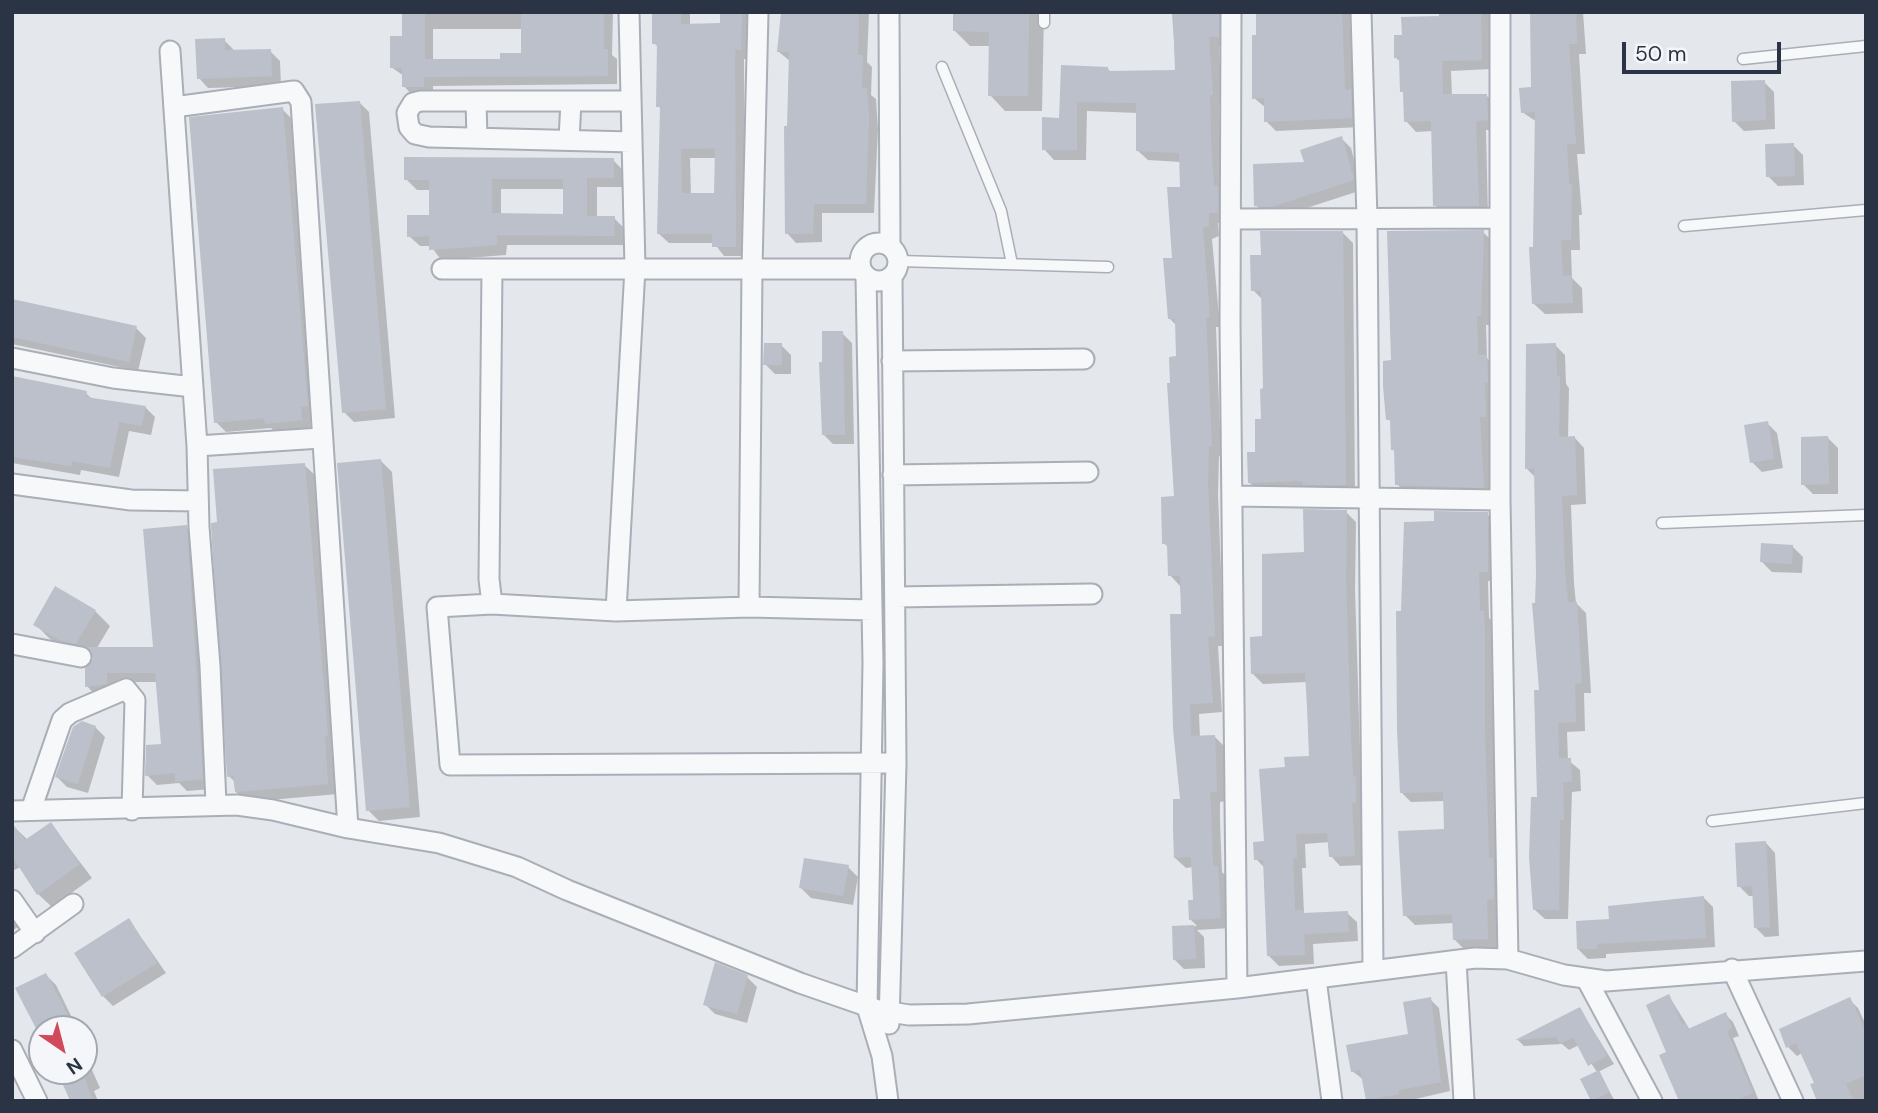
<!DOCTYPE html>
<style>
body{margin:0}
#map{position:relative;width:1878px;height:1113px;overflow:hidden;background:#e4e7ec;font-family:"DM Sans",sans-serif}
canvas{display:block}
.frame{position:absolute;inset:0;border:14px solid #2b3445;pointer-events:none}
.north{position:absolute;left:28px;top:1015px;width:70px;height:70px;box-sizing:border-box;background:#f4f6f9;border:2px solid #a4a8b1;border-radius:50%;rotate:145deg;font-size:19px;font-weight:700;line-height:28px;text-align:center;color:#2b3445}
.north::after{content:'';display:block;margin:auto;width:24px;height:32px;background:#d1495b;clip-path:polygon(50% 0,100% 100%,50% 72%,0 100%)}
.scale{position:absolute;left:1622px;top:42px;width:159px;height:32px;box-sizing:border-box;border:4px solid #2b3445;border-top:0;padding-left:9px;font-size:21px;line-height:24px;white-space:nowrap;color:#2b3445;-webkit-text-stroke:5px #f4f6f9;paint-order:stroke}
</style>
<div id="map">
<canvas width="1878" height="1113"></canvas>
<div class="frame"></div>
<div class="north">N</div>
<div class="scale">50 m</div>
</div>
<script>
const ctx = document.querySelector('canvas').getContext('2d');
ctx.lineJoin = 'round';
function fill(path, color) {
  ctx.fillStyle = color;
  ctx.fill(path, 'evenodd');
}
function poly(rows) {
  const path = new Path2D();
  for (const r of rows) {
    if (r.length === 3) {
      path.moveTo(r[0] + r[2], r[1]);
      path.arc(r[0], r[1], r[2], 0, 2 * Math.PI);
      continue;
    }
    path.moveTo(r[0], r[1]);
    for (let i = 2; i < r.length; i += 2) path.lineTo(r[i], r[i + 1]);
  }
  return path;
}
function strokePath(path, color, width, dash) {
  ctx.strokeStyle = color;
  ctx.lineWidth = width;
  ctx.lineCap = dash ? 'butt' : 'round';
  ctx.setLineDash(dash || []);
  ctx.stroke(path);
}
fill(poly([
 [404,12,613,12,612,55,617,59,617,84,433,86,433,96,413,96,404,86,404,76,391,67,404,37],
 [433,29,523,29,523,55,501,61,433,61],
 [654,12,690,12,690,26,721,25,722,12,749,12,751,59,744,59,745,256,724,256,714,243,669,243,659,234,662,110,658,106,659,48,654,43],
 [690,158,716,158,716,194,691,195],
 [782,12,869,12,867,62,872,67,871,95,876,99,878,129,874,213,822,213,822,242,796,243,787,233,790,61,779,52],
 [955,12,1044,12,1042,111,1005,111,990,95,991,46,970,46,954,30],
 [1172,12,1229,12,1228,47,1219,47,1222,105,1219,105,1220,152,1228,223,1218,223,1219,236,1212,239,1220,327,1216,327,1221,456,1219,456,1218,494,1224,646,1218,646,1222,712,1199,714,1200,738,1215,737,1225,747,1226,801,1220,802,1220,821,1222,872,1228,878,1231,928,1197,930,1204,937,1205,968,1184,969,1174,959,1173,928,1197,926,1190,919,1195,902,1193,867,1186,868,1175,858,1181,801,1183,615,1180,586,1170,575,1169,548,1164,543,1176,498,1172,385,1178,358,1177,326,1169,318,1181,188,1181,162,1148,160,1137,150,1138,113,1087,111,1086,160,1054,160,1044,149,1061,119,1108,69,1112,73,1176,72],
 [1258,12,1351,12,1354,95,1361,127,1276,131,1266,121,1266,108,1254,98],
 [1440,12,1490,12,1491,69,1451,71,1452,96,1487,96,1497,106,1497,130,1486,130,1488,216,1445,216,1435,205,1433,131,1416,132,1406,121,1401,62,1396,58,1404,36,1440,17],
 [1531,12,1583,12,1586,54,1579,54,1585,154,1577,154,1582,215,1579,215,1580,250,1571,250,1572,278,1582,288,1583,313,1545,314,1534,304,1537,122,1522,112,1532,89],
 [224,40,234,50,270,51,280,61,281,86,208,88,199,78],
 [1764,82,1774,92,1775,129,1744,131,1734,121],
 [359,102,369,112,395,418,354,422,344,412],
 [282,109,292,119,317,415,310,416,311,430,276,433,271,428,226,432,216,422],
 [1341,138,1351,148,1362,190,1282,216,1266,215,1256,205],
 [1793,145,1803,155,1804,185,1778,186,1768,176],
 [613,160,624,171,624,187,597,187,597,218,614,218,624,228,624,245,507,245,506,255,441,260,431,246,420,246,409,236,430,217,430,190,417,190,406,179],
 [501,189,565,189,565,216,501,215],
 [1483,232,1493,242,1490,325,1486,325,1487,358,1496,367,1495,426,1490,426,1493,497,1407,494,1397,484,1396,453,1392,449,1392,423,1388,419,1393,362],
 [1343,233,1353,243,1355,495,1259,492,1249,482,1263,421,1265,390,1263,300,1253,290,1263,256],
 [12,301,136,328,146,338,138,371,12,344],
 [842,333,852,343,854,444,833,444,823,434],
 [781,345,791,355,791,374,775,374,765,364],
 [1555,345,1565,355,1566,384,1569,388,1568,438,1575,438,1584,448,1586,504,1571,505,1574,584,1576,603,1586,613,1591,693,1584,693,1585,731,1567,732,1568,760,1580,770,1581,791,1572,792,1568,919,1545,919,1535,910,1541,692,1535,477,1527,469],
 [12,377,86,393,93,400,145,407,155,417,151,435,129,431,119,477,81,470,80,475,12,463],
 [1767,423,1777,433,1783,468,1762,472,1752,462],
 [1828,438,1838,448,1838,494,1813,494,1803,484],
 [381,461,392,472,420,817,379,821,368,810],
 [304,465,315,475,338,746,338,794,247,802,236,792,236,783,229,776],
 [1346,512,1356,522,1355,589,1360,750,1366,812,1361,812,1364,865,1340,866,1331,856,1330,842,1305,844,1306,868,1302,868,1304,913,1347,913,1357,922,1358,941,1313,944,1314,964,1279,966,1269,956,1266,869,1256,859,1266,842,1287,769,1310,758,1307,682,1263,684,1253,674,1263,638,1306,554],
 [1487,514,1497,524,1497,581,1488,581,1489,618,1493,622,1495,647,1494,741,1503,909,1496,909,1497,948,1464,949,1454,939,1454,923,1415,925,1405,915,1446,831,1445,801,1411,802,1401,792,1403,613,1436,522],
 [186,527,196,536,212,789,187,791,179,783,157,785,147,775,163,746,158,682,116,682,116,693,96,696,87,686,95,659,93,655,91,658,78,655,50,639,35,624,95,611,110,626,97,648,155,648],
 [1793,547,1803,557,1802,573,1772,572,1762,562],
 [95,727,105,737,88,793,67,787,57,777],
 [51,824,92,878,52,907,38,894,21,867,12,871,12,825,28,840],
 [1766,843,1775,853,1779,936,1765,937,1755,927,1754,896,1749,896,1739,886],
 [848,867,858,877,853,905,811,898,801,888],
 [1703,897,1713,907,1715,947,1606,954,1606,958,1588,959,1578,949,1611,921],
 [12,917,18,927,12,931],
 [129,920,166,973,113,1006,103,996],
 [46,975,56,985,76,1026,74,1029,42,1029,42,1037,18,988],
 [747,977,757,987,747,1023,715,1014,705,1004],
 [1669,996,1690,1030,1725,1014,1733,1022,1739,1036,1733,1038,1759,1101,1680,1101,1668,1053],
 [1430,999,1439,1008,1450,1091,1407,1101,1369,1101,1364,1080,1352,1071,1410,1036],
 [1849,999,1858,1008,1866,1025,1866,1101,1819,1101,1816,1083,1802,1053,1797,1056,1788,1047],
 [1580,1009,1614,1064,1598,1072,1615,1101,1593,1101,1583,1080,1597,1072,1579,1045,1569,1050,1562,1044,1524,1046,1518,1040],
 [84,1052,100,1088,94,1091,98,1101,71,1101,56,1071,84,1071]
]), '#0003');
fill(poly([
 [402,12,425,12,425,59,500,59,500,53,521,53,521,12,604,12,604,49,608,49,608,76,424,77,424,87,402,87,402,68,390,68,390,36,402,36],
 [652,12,681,12,681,24,720,23,720,12,742,12,741,50,735,50,736,247,712,247,712,234,657,234,660,107,656,107,657,44,652,44],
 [715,148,714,193,682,193,681,149],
 [781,12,859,12,858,55,863,55,862,88,867,88,869,118,866,204,814,204,813,234,785,234,784,126,787,126,789,52,777,52],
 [953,12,1029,12,1028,96,988,96,989,32,953,31],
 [1173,12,1219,12,1219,37,1209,37,1213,95,1210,95,1211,140,1214,186,1218,185,1218,213,1209,213,1209,226,1203,228,1210,317,1206,318,1212,446,1209,447,1208,483,1215,636,1208,637,1213,703,1190,704,1191,736,1215,735,1217,792,1210,792,1211,810,1213,866,1218,866,1221,918,1189,920,1188,900,1193,900,1191,857,1174,858,1173,829,1173,799,1180,799,1173,729,1170,614,1181,614,1180,576,1168,576,1167,544,1162,544,1161,497,1174,496,1167,383,1170,383,1169,357,1176,356,1175,319,1168,319,1163,258,1172,258,1167,187,1180,187,1179,153,1136,151,1136,103,1077,102,1077,150,1042,150,1042,117,1059,118,1061,65,1108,67,1108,71,1175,70],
 [1256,12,1342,12,1345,90,1351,89,1352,118,1264,122,1264,98,1252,99,1252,35,1256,35],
 [1439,12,1481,12,1482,60,1442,61,1443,94,1487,94,1488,120,1476,121,1479,206,1433,206,1431,121,1404,122,1403,92,1400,92,1399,58,1394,58,1394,35,1402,35,1401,17,1439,16],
 [1530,12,1576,12,1577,44,1569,44,1576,144,1567,144,1569,184,1572,184,1571,240,1561,240,1563,276,1572,275,1573,303,1532,304,1529,247,1533,247,1535,112,1521,113,1519,88,1531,87],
 [225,38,225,50,271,49,272,76,197,79,195,39],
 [1765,80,1766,120,1732,122,1731,81],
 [360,101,386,409,342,413,315,104],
 [283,107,308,406,301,407,302,420,265,424,264,418,214,423,189,117],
 [1342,136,1354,180,1271,207,1254,206,1253,164,1304,162,1300,150],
 [1794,143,1795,176,1766,177,1765,144],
 [404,157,614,158,614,178,587,178,587,216,615,216,614,236,497,235,497,245,429,250,429,236,407,237,407,215,429,215,429,180,404,180],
 [492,179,563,179,563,214,492,213],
 [1484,230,1481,316,1477,316,1478,355,1487,355,1488,383,1485,383,1486,417,1480,417,1484,488,1395,485,1394,450,1391,450,1390,420,1386,420,1383,386,1383,361,1391,360,1387,231],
 [1260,231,1343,231,1346,485,1303,485,1302,481,1248,483,1247,452,1255,452,1255,419,1261,419,1260,389,1263,388,1261,291,1251,291,1250,255,1261,255],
 [12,299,137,326,129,362,12,337],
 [822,331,843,331,845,435,822,435,819,362,822,362],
 [764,343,782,343,782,365,763,365],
 [1556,343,1557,376,1560,376,1559,437,1575,436,1577,495,1562,496,1565,573,1568,602,1577,602,1582,683,1575,684,1576,722,1558,723,1559,758,1571,758,1572,782,1563,782,1564,820,1560,820,1559,910,1533,910,1529,857,1531,797,1537,797,1534,690,1539,690,1532,603,1535,603,1536,574,1534,469,1525,469,1526,344],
 [12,376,87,391,86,397,146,406,142,426,119,422,110,468,72,461,71,466,12,457],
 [1768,421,1774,459,1750,463,1744,425],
 [1828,436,1829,484,1801,485,1801,437],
 [381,459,410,807,366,811,337,463],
 [305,463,328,736,325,737,328,784,235,792,233,776,227,777,211,526,211,523,217,522,213,469],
 [1303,509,1347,510,1346,578,1351,739,1353,777,1356,776,1356,803,1352,803,1355,856,1329,857,1327,833,1296,834,1297,858,1293,858,1295,910,1303,910,1303,913,1348,911,1349,932,1304,934,1305,955,1267,956,1263,860,1254,860,1253,842,1264,841,1259,769,1285,767,1284,757,1309,756,1307,707,1305,673,1251,674,1250,637,1262,636,1262,554,1304,552],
 [1434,511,1488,512,1488,572,1479,572,1480,611,1484,611,1485,636,1485,730,1489,858,1493,857,1494,899,1487,900,1488,939,1453,940,1452,914,1403,916,1398,831,1444,829,1443,792,1400,793,1397,730,1396,611,1401,611,1404,522,1434,521],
 [187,525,203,779,175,782,175,773,145,776,146,745,161,744,155,673,107,673,107,684,85,687,85,668,93,659,87,647,153,647,143,529],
 [1761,543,1793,545,1792,564,1760,562],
 [55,586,96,610,76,644,61,641,33,625],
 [82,721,96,726,78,784,55,777,73,727],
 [51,822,80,864,37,895,12,856,12,823,25,840],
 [1766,841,1770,927,1754,928,1752,886,1737,887,1735,843],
 [804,858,849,865,843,896,799,888],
 [1704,896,1706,938,1597,944,1597,949,1577,949,1576,921,1609,919,1608,906],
 [129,918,157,963,102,997,74,953],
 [1194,925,1196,959,1173,960,1172,926],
 [715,962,748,975,737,1014,703,1005],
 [46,973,68,1015,42,1027,42,1040,15,988],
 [1669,994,1682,1024,1685,1023,1688,1029,1726,1012,1732,1028,1727,1031,1753,1093,1735,1101,1679,1101,1659,1055,1666,1052,1646,1005],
 [1431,997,1441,1082,1399,1090,1399,1094,1366,1100,1360,1070,1351,1072,1346,1045,1408,1034,1403,1002],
 [1850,997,1866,1032,1866,1075,1846,1084,1854,1101,1817,1101,1810,1084,1814,1083,1796,1043,1786,1048,1779,1029],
 [1580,1007,1607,1056,1588,1066,1573,1037,1560,1044,1556,1037,1515,1040],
 [1599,1070,1610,1092,1591,1101,1580,1079],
 [58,1071,82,1071,93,1101,70,1101]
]), '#bbc0ca');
const lane = poly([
 [1044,23,1044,12],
 [1743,59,1866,46],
 [942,67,1001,211,1012,264],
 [1684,226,1866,210],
 [899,261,1108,267],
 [1662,523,1866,515],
 [1712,821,1866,803]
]);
const street = poly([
 [889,12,890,245],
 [1231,12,1230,323,1237,988],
 [1361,12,1367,219,1373,970],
 [1500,12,1500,500,1508,959],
 [170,51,197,446,321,438],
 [476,101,477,138],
 [631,101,421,101,413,103,407,113,409,127,415,134,429,137,632,142],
 [174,107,294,91,301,102,348,828],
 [569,140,571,101],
 [1231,219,1499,218],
 [879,262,19],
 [442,269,861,269],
 [492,269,489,579,492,604,616,611,749,607,871,610],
 [866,277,873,663,867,1007,882,1056,888,1101],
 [12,358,113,378,193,387],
 [892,361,1084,359],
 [197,446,199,527,210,666,216,804],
 [893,475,1088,472],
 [12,484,131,500,198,501],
 [1233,496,1500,500],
 [895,597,1092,594],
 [492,604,437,607,450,765,885,763],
 [749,607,752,268,758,12],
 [616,611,635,268,629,12],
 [12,644,81,657],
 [31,810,62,720,70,713,126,689,135,700,132,810],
 [12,811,237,805,273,810,348,828,439,843,517,867,567,890,800,983,878,1010,909,1015,968,1014,1237,988,1475,958,1508,959,1564,975,1606,981,1866,961],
 [12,900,35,933],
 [12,948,73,904],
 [1456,961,1464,1101],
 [1732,969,1793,1101],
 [1316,979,1332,1101],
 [1587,980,1652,1101],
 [889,1024,896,764,892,277],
 [12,1050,37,1101]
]);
strokePath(lane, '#a9aeb7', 13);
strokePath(street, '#a9aeb7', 23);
strokePath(lane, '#f7f8fa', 10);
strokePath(street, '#f7f8fa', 19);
</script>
